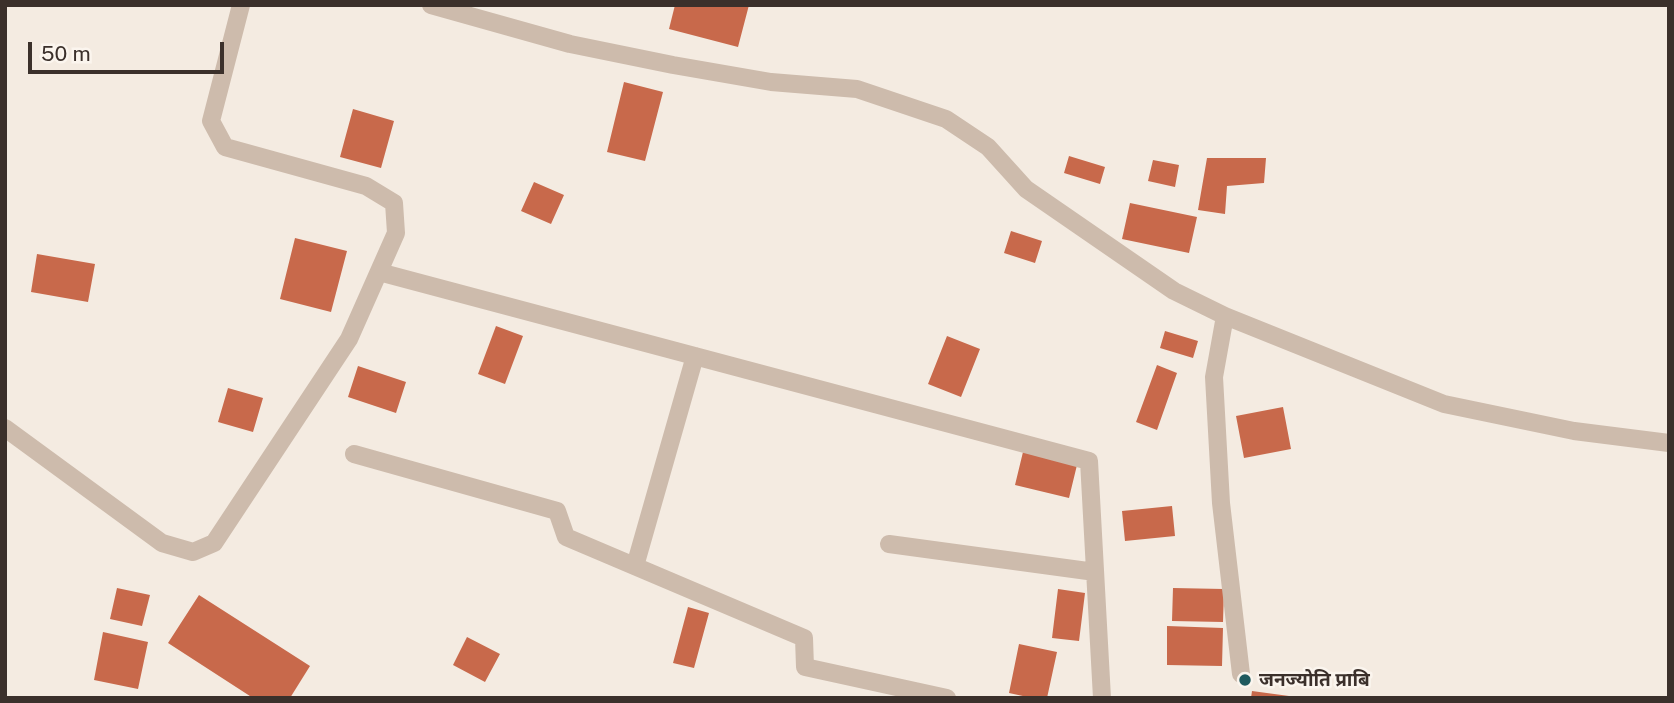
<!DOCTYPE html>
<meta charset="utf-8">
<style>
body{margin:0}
#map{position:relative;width:1674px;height:703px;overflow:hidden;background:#f4ebe1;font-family:"Public Sans",sans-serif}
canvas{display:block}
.frame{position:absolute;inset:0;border:7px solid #3b302b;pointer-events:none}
.scale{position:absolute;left:28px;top:42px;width:196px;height:32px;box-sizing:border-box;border:4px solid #3b302b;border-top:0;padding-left:9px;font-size:21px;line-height:24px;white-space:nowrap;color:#3b302b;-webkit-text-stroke:5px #fbf5ee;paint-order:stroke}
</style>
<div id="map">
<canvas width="1674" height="703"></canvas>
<div class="frame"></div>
<div class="scale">50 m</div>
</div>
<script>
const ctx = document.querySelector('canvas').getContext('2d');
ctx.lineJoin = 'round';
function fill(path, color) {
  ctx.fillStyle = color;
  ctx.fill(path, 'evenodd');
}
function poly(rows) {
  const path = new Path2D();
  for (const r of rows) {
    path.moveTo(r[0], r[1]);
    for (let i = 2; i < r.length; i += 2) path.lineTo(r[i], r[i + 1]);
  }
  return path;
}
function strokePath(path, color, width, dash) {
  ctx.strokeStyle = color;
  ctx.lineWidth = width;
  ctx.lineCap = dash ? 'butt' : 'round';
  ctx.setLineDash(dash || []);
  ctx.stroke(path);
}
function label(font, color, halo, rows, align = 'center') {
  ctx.font = font + ' "Public Sans","Noto Sans Devanagari",sans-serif';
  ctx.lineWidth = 5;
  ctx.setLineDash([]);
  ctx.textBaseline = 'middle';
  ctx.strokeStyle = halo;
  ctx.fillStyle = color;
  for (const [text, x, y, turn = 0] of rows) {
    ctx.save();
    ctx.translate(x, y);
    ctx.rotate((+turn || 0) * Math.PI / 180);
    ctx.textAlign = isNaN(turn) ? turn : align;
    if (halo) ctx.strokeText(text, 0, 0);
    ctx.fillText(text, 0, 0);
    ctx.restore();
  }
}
fill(poly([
 [675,5,749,5,738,47,669,29],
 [624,82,663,92,645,161,607,152],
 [353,109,394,121,381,168,340,157],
 [1069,156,1105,167,1100,184,1064,173],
 [1207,158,1266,158,1264,183,1227,186,1225,214,1198,210],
 [1153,160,1179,165,1175,187,1148,181],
 [534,182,564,195,551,224,521,211],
 [1130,203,1197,217,1189,253,1122,239],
 [1011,231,1042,241,1035,263,1004,253],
 [295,238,347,251,331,312,280,299],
 [37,254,95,264,88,302,31,292],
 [496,326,523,336,505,384,478,374],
 [1165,331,1198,341,1193,358,1160,348],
 [947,336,980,349,961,397,928,384],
 [1157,365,1177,373,1157,430,1136,422],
 [358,366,406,382,396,413,348,397],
 [228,388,263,398,253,432,218,422],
 [1283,407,1291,449,1244,458,1236,416],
 [1023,452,1077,465,1069,498,1015,485],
 [1172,506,1175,536,1125,541,1122,511],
 [117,588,150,595,142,626,110,619],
 [1173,588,1224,589,1223,622,1172,621],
 [1058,589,1085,593,1079,641,1052,638],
 [199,595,310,666,290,698,253,698,168,643],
 [688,607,709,613,694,668,673,663],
 [1167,626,1223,628,1222,666,1167,665],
 [103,632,148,642,138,689,94,680],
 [467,637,500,654,485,682,453,665],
 [1019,644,1057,652,1047,698,1032,698,1009,693],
 [1252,691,1289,696,1289,698,1251,698]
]), '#c8694b');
strokePath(poly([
 [431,5,570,44,673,65,771,82,857,89,946,119,988,147,1026,189,1174,291,1225,316,1444,404,1574,431,1669,443],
 [379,272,1089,461,1102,698],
 [1225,316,1214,377,1221,503,1241,674],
 [5,428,162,543,193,552,214,543,349,339,396,233,394,203,366,186,225,147,211,121,241,5],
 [354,454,557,511,566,537,804,638,805,667,947,698],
 [889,544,1095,572],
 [635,566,695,356]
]), '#cdbbac', 18);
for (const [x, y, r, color] of [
 [1245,680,7,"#1f5a5e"]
]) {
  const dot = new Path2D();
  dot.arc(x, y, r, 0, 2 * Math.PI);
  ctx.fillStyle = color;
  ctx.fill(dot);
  strokePath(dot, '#fbf5ee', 2.5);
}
label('bold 19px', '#3b302b', '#fbf5ee', [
 ["जनज्योति प्राबि",1259,680]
], 'left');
</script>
